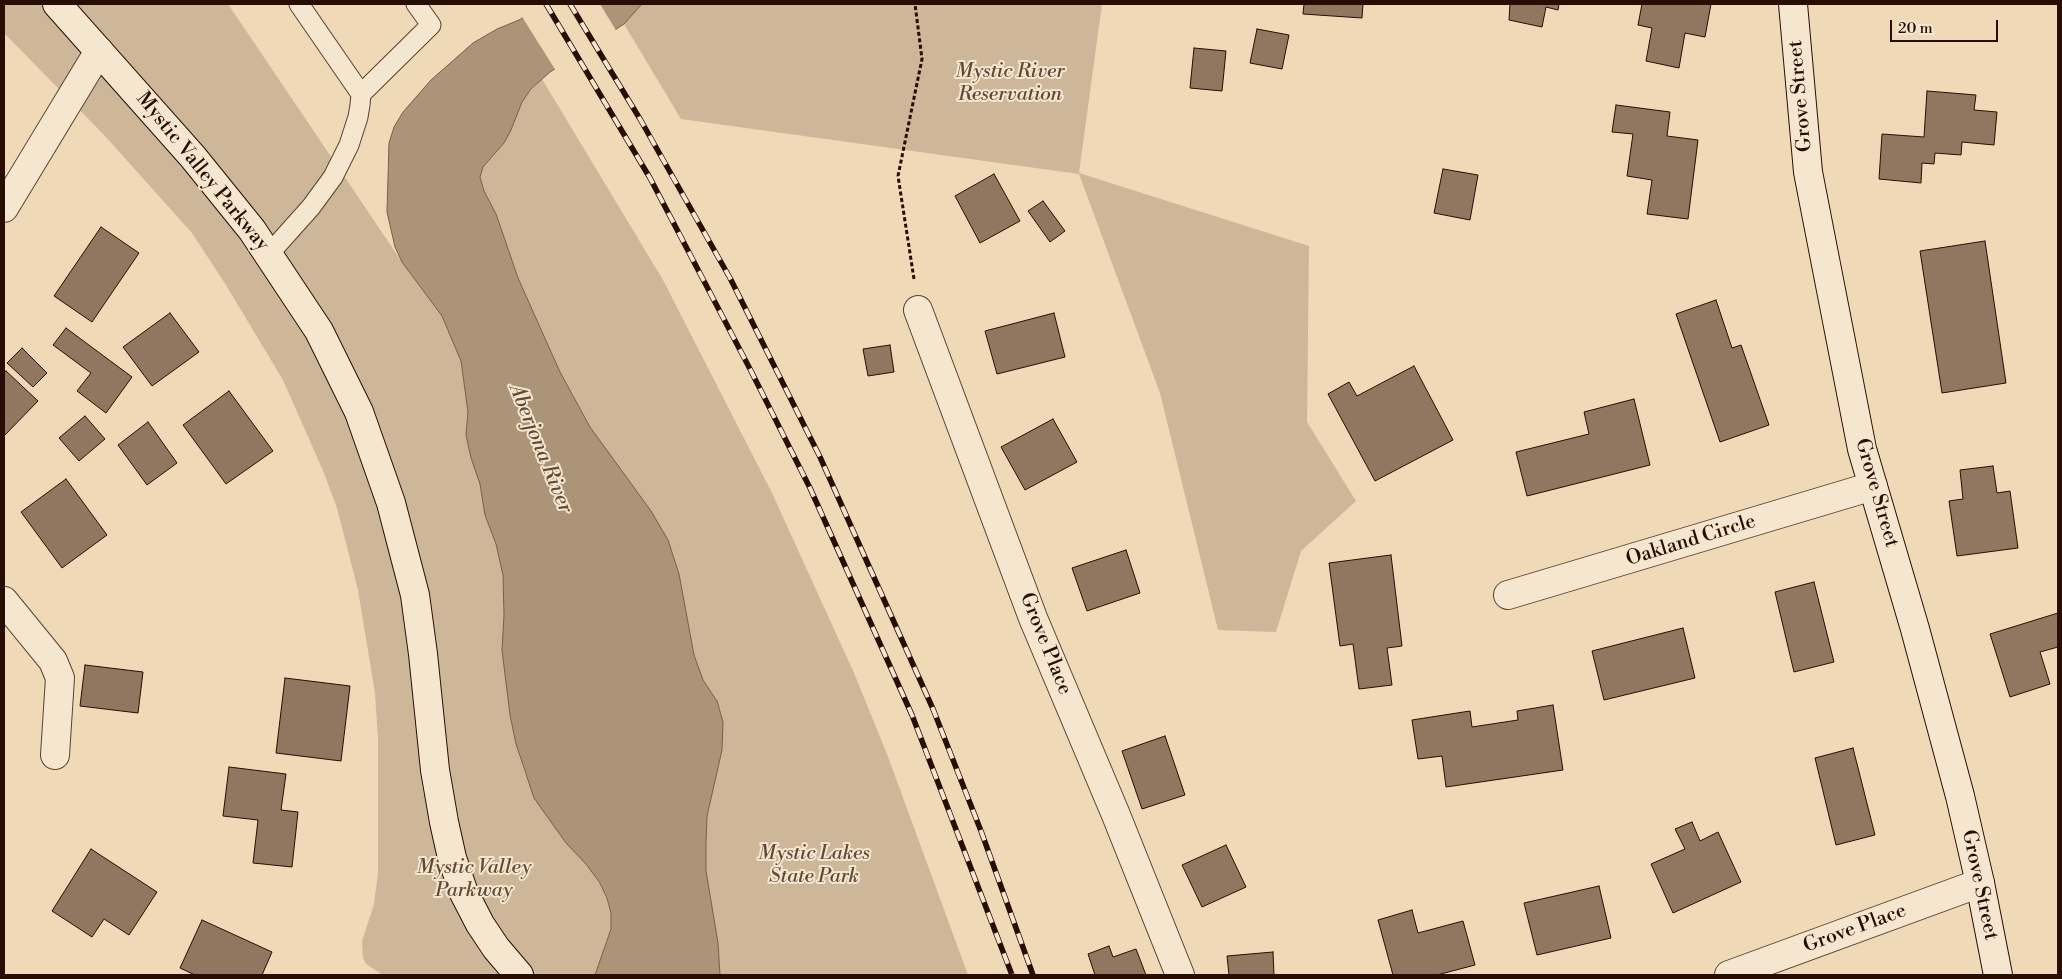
<!DOCTYPE html>
<style>
body{margin:0}
#map{position:relative;width:2062px;height:979px;overflow:hidden;background:#f0d9b6;font-family:"Libre Bodoni",serif}
canvas{display:block}
.frame{position:absolute;inset:0;border:5px solid #280d03;pointer-events:none}
.scale{position:absolute;left:1890px;top:20px;width:108px;height:22px;box-sizing:border-box;border:2px solid #280d03;border-top:0;padding-left:6px;font-size:15px;line-height:18px;white-space:nowrap;color:#280d03;-webkit-text-stroke:4px #f5e6d0;paint-order:stroke}
</style>
<div id="map">
<canvas width="2062" height="979"></canvas>
<div class="frame"></div>
<div class="scale">20 m</div>
</div>
<script>
const ctx = document.querySelector('canvas').getContext('2d');
ctx.lineJoin = 'round';
function fill(path, color) {
  ctx.fillStyle = color;
  ctx.fill(path, 'evenodd');
}
function poly(rows) {
  const path = new Path2D();
  for (const r of rows) {
    path.moveTo(r[0], r[1]);
    for (let i = 2; i < r.length; i += 2) path.lineTo(r[i], r[i + 1]);
  }
  return path;
}
function strokePath(path, color, width, dash) {
  ctx.strokeStyle = color;
  ctx.lineWidth = width;
  ctx.lineCap = dash ? 'butt' : 'round';
  ctx.setLineDash(dash || []);
  ctx.stroke(path);
}
function label(font, color, halo, rows, align = 'center') {
  ctx.font = font + ' "Libre Bodoni",serif';
  ctx.lineWidth = 4;
  ctx.setLineDash([]);
  ctx.textBaseline = 'middle';
  ctx.strokeStyle = halo;
  ctx.fillStyle = color;
  for (const [text, x, y, turn = 0] of rows) {
    ctx.save();
    ctx.translate(x, y);
    ctx.rotate((+turn || 0) * Math.PI / 180);
    ctx.textAlign = isNaN(turn) ? turn : align;
    if (halo) ctx.strokeText(text, 0, 0);
    ctx.fillText(text, 0, 0);
    ctx.restore();
  }
}
fill(poly([
 [4,4,228,4,402,262,442,316,461,361,468,412,466,435,471,458,480,484,485,515,496,544,503,575,504,615,502,650,510,715,516,744,525,774,600,883,607,898,611,914,611,928,595,975,383,975,366,964,363,958,362,941,374,904,378,873,378,740,375,693,358,590,337,508,324,473,283,380,226,285,192,233,105,136,4,33],
 [642,4,1102,4,1079,173,1309,246,1307,422,1356,501,1301,551,1276,632,1218,630,1160,393,1079,174,681,119,624,24],
 [542,79,663,280,772,493,854,673,887,754,968,975,720,975,718,943,706,871,706,844,707,816,722,750,717,701,703,680,694,655,679,574,668,540,590,427,560,372,518,278,496,214,484,191,480,177,483,167,504,143,522,102,531,90]
]), '#ceb698');
const water = poly([
 [544,4,642,4,624,24,550,72,531,89,522,102,511,130,504,143,483,167,480,177,484,191,496,214,518,278,560,372,590,427,651,511,668,540,679,574,694,655,703,680,717,701,723,722,722,750,707,816,706,844,706,871,718,943,720,975,595,975,611,929,611,913,607,898,600,883,586,864,566,843,534,798,516,744,510,715,502,650,504,615,503,575,496,544,485,515,480,484,471,458,466,435,468,412,461,361,442,316,402,262,395,247,387,212,389,143,394,127,403,112,431,80,473,43,497,29,519,20,544,4]
]);
fill(water, '#ac9479');
strokePath(water, '#775e4a', 1);
fill(poly([
 [539,4,600,4,617,32,556,71,521,15]
]), '#f0d9b6');
const building = poly([
 [1304,4,1363,4,1362,18,1303,14,1304,4],
 [1510,4,1559,4,1558,10,1546,7,1542,27,1509,20,1510,4],
 [1642,4,1711,4,1705,37,1685,33,1679,68,1646,61,1652,28,1638,25,1642,4],
 [1257,29,1289,35,1282,69,1250,63,1257,29],
 [1194,48,1226,51,1222,91,1190,88,1194,48],
 [1927,91,1976,95,1974,110,1997,112,1994,145,1962,142,1961,155,1935,153,1934,164,1922,163,1921,183,1879,179,1882,134,1924,137,1927,91],
 [1616,105,1670,112,1667,136,1698,140,1688,219,1647,214,1652,180,1627,176,1633,134,1612,132,1616,105],
 [1443,169,1478,175,1470,220,1434,213,1443,169],
 [994,174,1020,221,980,243,955,196,994,174],
 [1043,201,1065,231,1050,242,1028,211,1043,201],
 [101,227,139,253,92,322,54,296,101,227],
 [1985,241,2006,383,1942,393,1920,251,1985,241],
 [1716,300,1732,348,1741,345,1769,425,1720,442,1676,314,1716,300],
 [170,313,199,352,152,386,123,347,170,313],
 [1054,313,1065,357,997,374,985,331,1054,313],
 [66,328,132,377,106,413,77,391,91,373,53,345,66,328],
 [890,345,894,372,868,376,863,349,890,345],
 [22,348,47,373,33,387,7,363,22,348],
 [1414,366,1453,440,1375,481,1328,394,1349,382,1357,396,1414,366],
 [6,371,38,401,4,436,4,373,6,371],
 [229,391,273,451,226,484,183,425,229,391],
 [1634,399,1650,465,1527,496,1516,452,1589,434,1584,412,1634,399],
 [85,416,105,439,79,461,59,438,85,416],
 [1053,419,1077,462,1025,490,1001,447,1053,419],
 [148,422,177,463,147,485,118,445,148,422],
 [1993,466,1997,493,2010,491,2018,548,1957,556,1949,501,1963,499,1960,470,1993,466],
 [66,479,107,535,62,568,21,512,66,479],
 [1126,550,1140,593,1087,611,1072,568,1126,550],
 [1391,555,1402,646,1387,648,1392,685,1359,689,1353,644,1340,646,1329,563,1391,555],
 [1814,582,1834,662,1794,672,1775,592,1814,582],
 [2058,613,2058,647,2040,652,2050,684,2010,697,1990,634,2058,613],
 [1683,628,1695,678,1604,700,1592,651,1683,628],
 [85,665,143,672,138,713,80,706,85,665],
 [285,678,350,686,341,761,276,753,285,678],
 [1553,705,1563,770,1446,787,1442,756,1418,759,1412,720,1470,711,1472,727,1518,720,1517,711,1553,705],
 [1165,736,1185,795,1142,809,1122,751,1165,736],
 [1853,748,1875,835,1836,845,1815,758,1853,748],
 [229,767,286,774,281,810,298,812,292,867,253,863,258,820,223,816,229,767],
 [1692,822,1700,841,1718,832,1741,882,1673,913,1651,864,1685,849,1675,829,1692,822],
 [1226,845,1246,887,1202,907,1182,865,1226,845],
 [91,849,157,892,129,935,104,919,92,937,52,911,91,849],
 [1599,886,1611,938,1537,955,1524,903,1599,886],
 [1412,910,1418,933,1463,921,1475,965,1437,975,1393,975,1378,920,1412,910],
 [202,920,272,952,262,975,195,975,180,968,202,920],
 [1109,946,1113,957,1136,949,1146,975,1095,975,1088,954,1109,946],
 [1273,952,1274,975,1229,975,1227,956,1273,952]
]);
fill(building, '#907760');
strokePath(building, '#280d03', 1);
const lane = poly([
 [361,94,431,25,416,4],
 [269,254,311,207,333,177,349,145,358,117,360,105,361,94,299,4]
]);
const street = poly([
 [4,208,99,51],
 [918,310,1033,618,1116,815,1180,975],
 [1508,595,1873,486],
 [4,601,53,661,60,678,55,755],
 [1729,975,1980,883]
]);
const secondary = poly([
 [57,4,193,157,252,230,319,331,359,412,391,503,415,595,423,654,435,770,444,822,452,858,464,893,480,924,496,948,519,975],
 [1793,4,1808,172,1862,449,1915,629,1960,796,1980,883,1998,975]
]);
strokePath(lane, '#5a4030', 21);
strokePath(street, '#5a4030', 30);
strokePath(secondary, '#280d03', 30);
strokePath(poly([
 [914,279,898,176,922,59,915,4]
]), '#280d03', 3, [4, 2.5]);
strokePath(lane, '#f5e6d0', 19);
strokePath(street, '#f5e6d0', 28);
strokePath(secondary, '#f5e6d0', 28);
const rail = poly([
 [546,4,650,178,750,369,810,488,912,715,1012,975],
 [570,4,640,119,730,278,820,457,933,709,981,831,1033,975]
]);
strokePath(rail, '#280d03', 5.5);
strokePath(rail, '#f5e6d0', 4, [11]);
label('italic 20px', '#624837', '#f5e6d0', [
 ["Mystic River",1010,72],
 ["Reservation",1010,95],
 ["Mystic Lakes",814,854],
 ["State Park",814,877],
 ["Mystic Valley",474,868],
 ["Parkway",474,891]
]);
label('20px', '#280d03', '#f5e6d0', [
 ["Grove Street",1801,96,-95],
 ["Mystic Valley Parkway",202,172,51],
 ["Grove Street",1876,493,74],
 ["Oakland Circle",1691,541,-17],
 ["Grove Place",1045,644,68],
 ["Grove Street",1979,885,78],
 ["Grove Place",1855,929,-20]
]);
label('italic 21px', '#634a38', '#f5e6d0', [
 ["Aberjona River",540,449,68]
]);
</script>
